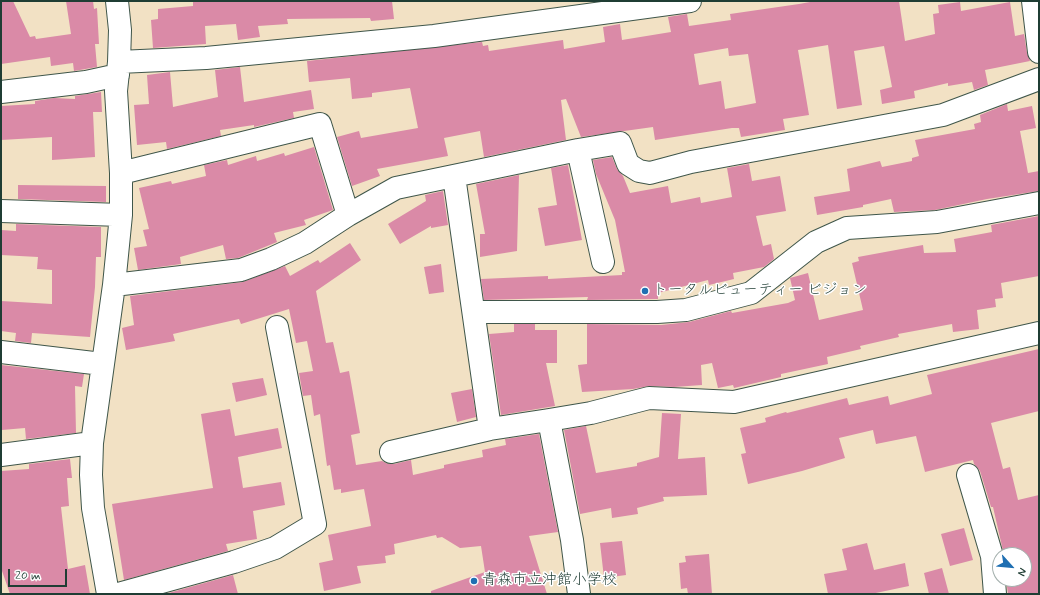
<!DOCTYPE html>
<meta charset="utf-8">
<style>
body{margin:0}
#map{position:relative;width:1040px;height:595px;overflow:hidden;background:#f2e1c4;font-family:Mynerve,sans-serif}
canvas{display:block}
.frame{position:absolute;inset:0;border:2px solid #1f3d34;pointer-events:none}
.north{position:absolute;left:992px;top:547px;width:40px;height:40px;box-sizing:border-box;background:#fff;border:1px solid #a5b1ae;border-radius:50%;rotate:117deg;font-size:11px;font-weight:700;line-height:16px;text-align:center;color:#1f3d34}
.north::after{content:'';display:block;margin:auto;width:14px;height:18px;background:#1f6fb2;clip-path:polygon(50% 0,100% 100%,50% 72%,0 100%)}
.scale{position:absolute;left:8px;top:569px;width:59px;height:18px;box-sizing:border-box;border:2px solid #1f3d34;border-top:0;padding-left:5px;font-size:12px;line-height:14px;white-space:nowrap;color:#1f3d34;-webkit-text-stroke:3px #fff;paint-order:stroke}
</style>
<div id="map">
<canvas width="1040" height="595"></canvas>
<div class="frame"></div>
<div class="north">N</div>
<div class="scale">20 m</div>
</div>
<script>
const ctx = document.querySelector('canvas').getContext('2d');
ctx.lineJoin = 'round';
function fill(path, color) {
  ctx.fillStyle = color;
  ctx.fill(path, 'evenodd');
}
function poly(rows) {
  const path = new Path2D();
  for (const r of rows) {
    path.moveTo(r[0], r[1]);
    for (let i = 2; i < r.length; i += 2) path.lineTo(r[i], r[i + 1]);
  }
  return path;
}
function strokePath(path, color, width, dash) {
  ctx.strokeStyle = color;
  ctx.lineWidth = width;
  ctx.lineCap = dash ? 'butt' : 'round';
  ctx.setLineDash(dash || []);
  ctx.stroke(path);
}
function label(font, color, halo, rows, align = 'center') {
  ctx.font = font + ' Mynerve,"Klee One",sans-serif';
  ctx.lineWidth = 3;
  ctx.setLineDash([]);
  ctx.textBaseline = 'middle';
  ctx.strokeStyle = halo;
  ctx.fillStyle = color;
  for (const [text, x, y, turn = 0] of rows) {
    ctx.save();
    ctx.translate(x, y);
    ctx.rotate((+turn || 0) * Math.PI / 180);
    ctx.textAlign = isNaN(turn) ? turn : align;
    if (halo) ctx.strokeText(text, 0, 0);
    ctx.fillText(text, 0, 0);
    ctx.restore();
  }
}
fill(poly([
 [1,1,13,1,30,37,35,36,36,39,71,34,66,1,93,1,94,9,97,8,99,44,95,44,97,67,74,71,73,63,51,66,50,57,1,64],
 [193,1,392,1,394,19,371,21,370,18,287,19,288,24,258,26,260,37,238,40,236,24,205,26,206,44,153,48,151,20,158,19,158,9,193,6],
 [810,1,899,1,905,41,935,34,933,14,939,13,938,5,960,2,961,11,1010,2,1015,36,1024,34,1027,53,1030,61,985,70,988,85,974,90,972,82,948,86,948,83,914,91,915,98,882,104,880,90,892,87,884,46,854,51,862,105,837,109,828,45,798,50,809,115,783,119,785,130,741,137,739,128,732,128,655,140,653,127,581,137,566,99,561,100,566,140,484,157,480,131,444,138,448,156,377,169,380,176,352,186,337,137,359,131,361,138,418,128,410,88,372,93,372,97,352,99,350,78,309,82,307,61,482,42,483,46,488,45,489,51,563,40,564,49,605,42,603,27,620,24,622,40,671,32,668,17,687,14,689,26,731,20,730,14,799,4,810,2],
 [728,48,729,56,748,54,756,103,725,109,721,81,699,85,694,54],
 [240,67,244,102,311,90,314,109,293,112,294,118,254,127,254,125,220,130,221,136,167,149,166,142,137,145,134,105,149,104,147,75,170,72,173,107,218,97,215,70],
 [101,92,102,112,93,112,95,157,52,160,52,137,1,140,1,106,35,104,35,101,54,98,75,99,75,96],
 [1007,104,1008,111,1032,106,1036,128,1020,131,1028,173,1039,171,1039,191,987,199,935,210,894,212,891,199,863,205,863,207,817,215,814,197,850,191,847,169,880,161,882,167,912,161,912,158,919,156,915,140,975,129,974,124,981,122,980,115],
 [314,147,333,210,304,220,306,225,274,233,277,242,238,258,226,259,223,245,180,257,181,264,138,270,134,248,147,246,143,230,149,229,139,188,171,181,172,184,206,176,204,165,227,160,228,165,256,156,257,161,284,153,285,156],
 [612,157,617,169,623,176,630,193,668,186,671,203,700,197,701,203,732,197,727,168,749,164,752,181,780,176,786,211,756,216,763,246,771,244,774,259,764,267,733,273,734,279,709,285,708,280,658,293,658,299,587,300,588,297,484,300,481,279,548,276,548,279,622,275,622,272,625,272,615,220,596,174,593,160],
 [568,165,582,240,545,246,538,208,557,205,551,168],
 [519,175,517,251,480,257,480,234,485,234,476,184],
 [18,185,106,186,106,202,18,199],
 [443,191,448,225,431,228,431,226,400,244,388,224,426,201,425,195],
 [1039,216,1039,276,1001,283,1003,298,995,299,996,307,977,310,979,329,953,332,952,324,898,334,899,337,860,346,861,349,827,357,828,364,781,374,781,377,734,388,733,385,718,388,712,363,701,365,702,385,674,387,649,386,633,389,582,392,578,365,587,364,587,324,661,325,689,322,731,311,732,313,788,303,795,300,790,278,808,273,819,320,863,310,852,263,859,261,858,257,923,245,924,253,956,252,954,239,992,232,991,225],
 [16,224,101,227,101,257,96,257,95,287,90,337,32,333,31,343,15,341,16,333,1,331,1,301,52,304,52,270,37,269,38,257,1,255,1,230,16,231],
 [350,243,361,260,316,291,326,343,333,342,340,373,349,371,360,433,351,435,356,465,382,461,388,464,394,464,411,460,413,475,444,468,444,465,483,457,482,450,506,445,505,439,539,434,558,532,529,536,547,594,431,594,431,591,485,572,481,546,460,548,442,537,437,538,436,535,394,544,395,554,385,556,386,563,357,566,361,583,324,591,319,563,333,560,328,535,371,526,364,489,341,493,341,489,334,490,330,465,327,466,320,414,314,416,311,395,303,396,299,373,313,371,307,341,296,343,289,309,241,324,239,319,173,334,175,341,126,350,122,328,134,325,130,296,243,282,285,266,290,276,318,260,320,263],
 [441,264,444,292,429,294,424,267],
 [514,324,535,324,535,330,557,330,557,363,546,363,555,406,501,415,489,334,514,332],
 [1039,349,1039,411,991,423,1003,469,1010,467,1018,500,1039,495,1039,594,1008,594,1006,579,1024,579,1024,555,1004,555,993,507,991,507,980,471,974,464,973,460,925,472,916,436,876,444,873,430,839,438,845,458,802,471,748,484,741,454,746,453,740,428,766,422,765,418,786,412,787,413,847,398,849,405,888,396,890,405,932,394,927,375],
 [1,365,84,374,82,387,75,386,76,433,26,439,25,428,2,430],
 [263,378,267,395,236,402,232,383],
 [472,389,476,417,457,422,451,393],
 [230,409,235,436,278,428,282,448,238,457,243,488,281,482,285,505,253,511,257,539,226,544,228,551,124,580,112,504,213,488,201,414],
 [662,413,681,414,678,459,705,457,707,495,663,497,664,501,637,508,638,514,612,518,611,508,580,514,564,430,586,426,596,473,637,466,637,463,659,457],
 [70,459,72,478,67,478,69,506,61,507,68,569,85,565,90,594,10,594,1,568,1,471,29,469,29,464],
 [964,528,973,560,950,566,941,534],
 [622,541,626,575,604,578,600,543],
 [867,543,874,570,905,563,909,586,871,594,828,594,824,574,847,570,842,549],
 [709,554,712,594,688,594,687,588,681,589,679,563,686,562,685,556],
 [942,568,949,594,929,594,924,573],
 [233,575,238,594,165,594]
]), '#da8aa7');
const minor = poly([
 [1033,1,1039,52],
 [119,62,206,58,434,36,690,1],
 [1,92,86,82,118,75],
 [578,150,603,262],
 [121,173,320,124,348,215],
 [454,176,490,429],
 [1,211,121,215],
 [114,285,241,270,271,259,305,243,348,215,396,188,578,150,620,143,628,164,639,171,650,173,691,162,943,115,1039,79],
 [474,312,657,312,686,310,751,293,816,242,847,228,937,222,1039,203],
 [1,352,102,364],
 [391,452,490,429,549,420],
 [1,455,92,443],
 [968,475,992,556,995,594],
 [108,594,93,508,91,475,92,443,114,285,121,215,121,173,116,91,119,62,120,30,117,1],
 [118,594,234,562,275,548,315,524,277,327],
 [579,594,572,540,549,420,591,413,649,398,734,402,1039,333]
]);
strokePath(minor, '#3f564a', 24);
strokePath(minor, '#fff', 22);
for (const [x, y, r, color] of [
 [645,291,4,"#1f6fb2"],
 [474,581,4,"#1f6fb2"]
]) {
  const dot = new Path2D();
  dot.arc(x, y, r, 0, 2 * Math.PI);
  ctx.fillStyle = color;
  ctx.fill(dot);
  strokePath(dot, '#fff', 1.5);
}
label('15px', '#1f3d34', '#fff', [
 ["トータルビューティー ビジョン",653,291],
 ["青森市立沖館小学校",482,581]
], 'left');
</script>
